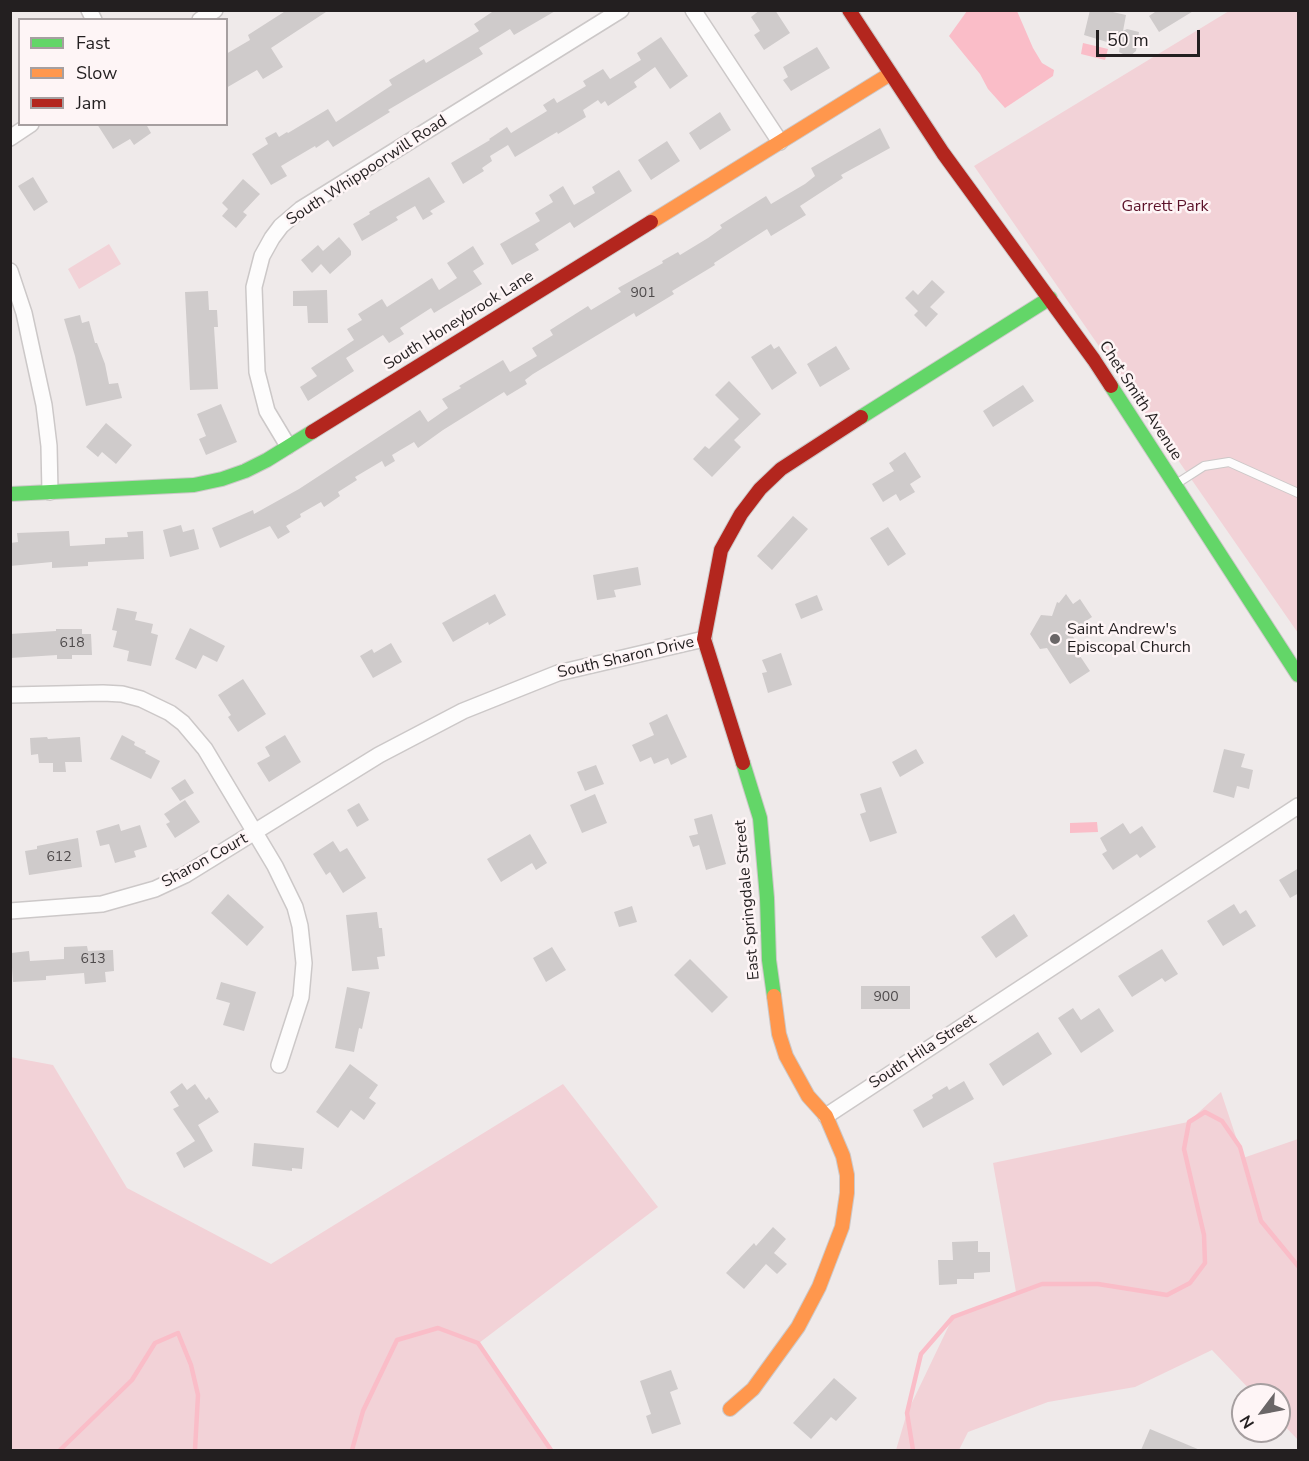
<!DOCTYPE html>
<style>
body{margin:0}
#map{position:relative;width:1309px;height:1461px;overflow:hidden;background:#efeaea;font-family:"Nunito Sans",sans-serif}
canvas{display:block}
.frame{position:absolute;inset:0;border:12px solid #231f20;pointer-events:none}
.legend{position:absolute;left:18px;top:18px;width:210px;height:108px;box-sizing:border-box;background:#fef5f6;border:2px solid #a69fa0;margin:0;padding:8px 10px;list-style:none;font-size:18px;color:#231f20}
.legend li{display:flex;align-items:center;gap:12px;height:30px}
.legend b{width:30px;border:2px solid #a69fa0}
.north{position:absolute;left:1231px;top:1383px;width:60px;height:60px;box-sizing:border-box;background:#fef5f6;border:2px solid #a69fa0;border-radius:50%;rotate:238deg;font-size:16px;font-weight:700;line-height:24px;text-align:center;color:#231f20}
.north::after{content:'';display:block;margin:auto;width:21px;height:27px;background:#6a6667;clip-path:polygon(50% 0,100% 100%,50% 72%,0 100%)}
.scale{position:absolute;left:1096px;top:30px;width:104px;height:27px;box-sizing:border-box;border:3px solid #231f20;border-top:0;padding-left:8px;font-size:18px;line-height:21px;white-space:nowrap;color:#231f20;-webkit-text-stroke:4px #fef5f6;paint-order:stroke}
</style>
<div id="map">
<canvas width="1309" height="1461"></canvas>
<div class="frame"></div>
<ul class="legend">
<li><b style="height:8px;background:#63d668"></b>Fast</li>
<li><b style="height:8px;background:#ff974d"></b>Slow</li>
<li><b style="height:8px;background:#b3261e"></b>Jam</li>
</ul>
<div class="north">N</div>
<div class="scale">50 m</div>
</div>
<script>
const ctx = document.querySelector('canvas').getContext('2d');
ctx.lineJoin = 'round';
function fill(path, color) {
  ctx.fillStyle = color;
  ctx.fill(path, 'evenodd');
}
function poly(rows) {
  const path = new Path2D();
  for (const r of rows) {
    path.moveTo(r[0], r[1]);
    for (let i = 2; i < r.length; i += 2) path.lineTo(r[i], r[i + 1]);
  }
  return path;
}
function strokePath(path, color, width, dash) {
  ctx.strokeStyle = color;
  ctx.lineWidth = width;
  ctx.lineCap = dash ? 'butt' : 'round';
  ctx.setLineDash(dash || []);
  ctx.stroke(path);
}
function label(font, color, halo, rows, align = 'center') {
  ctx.font = font + ' "Nunito Sans",sans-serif';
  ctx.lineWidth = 5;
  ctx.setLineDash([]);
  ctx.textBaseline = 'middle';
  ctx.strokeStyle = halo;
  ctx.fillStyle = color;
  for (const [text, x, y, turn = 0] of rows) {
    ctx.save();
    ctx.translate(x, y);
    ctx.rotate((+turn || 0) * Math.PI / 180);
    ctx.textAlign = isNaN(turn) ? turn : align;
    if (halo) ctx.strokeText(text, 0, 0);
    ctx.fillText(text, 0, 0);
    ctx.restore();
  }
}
fill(poly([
 [1229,11,1298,11,1298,633,974,166],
 [109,244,121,264,79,289,68,269],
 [10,1057,53,1065,127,1188,271,1264,563,1084,658,1207,479,1343,551,1450,11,1450],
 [1221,1092,1243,1158,1298,1139,1298,1440,1279,1420,1279,1395,1255,1395,1212,1350,1135,1387,1048,1402,968,1432,959,1450,896,1450,907,1413,953,1317,1016,1292,993,1163,1188,1122]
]), '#f2d2d7');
fill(poly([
 [967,11,1017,11,1033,48,1042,63,1054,70,1053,76,1005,108,988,89,980,74,949,36],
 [1083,43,1108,49,1105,60,1081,54],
 [1097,822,1098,832,1070,833,1070,823]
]), '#fabdc8');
strokePath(poly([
 [60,1450,132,1380,155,1343,178,1333,191,1365,198,1395,195,1450],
 [352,1450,363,1411,397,1340,438,1328,478,1343,551,1450],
 [913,1450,907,1413,921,1354,953,1317,1042,1284,1098,1284,1167,1295,1190,1283,1205,1263,1204,1235,1184,1149,1189,1122,1205,1112,1222,1121,1240,1147,1261,1221,1298,1266]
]), '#fabdc8', 4.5);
fill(poly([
 [287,10,329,10,271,48,283,67,263,79,257,70,226,88,226,54,250,40,248,35],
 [495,10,557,10,514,35,510,29,479,48,483,54,388,110,390,112,333,147,328,140,316,148,315,146,281,166,287,176,271,185,252,154,268,144,265,138,276,132,279,137,287,132,288,133,328,109,336,122,392,85,389,80,424,59,426,63,479,31,474,24],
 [760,10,775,10,790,33,764,50,754,35,760,31,751,17],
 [1090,10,1104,10,1126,15,1123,31,1127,29,1139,32,1136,51,1129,57,1119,52,1120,46,1084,35],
 [1158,10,1195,10,1159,32,1149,16],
 [661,37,688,76,670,89,655,67,634,82,637,87,608,106,605,101,601,104,598,100,583,110,586,117,558,134,557,132,515,157,508,145,490,156,492,161,482,168,484,171,463,184,451,163,490,140,489,139,507,127,511,133,547,111,543,105,554,98,557,103,586,86,583,81,603,69,610,79,641,60,637,53],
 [817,47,830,68,791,91,783,80,788,77,783,67],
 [720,112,731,130,700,150,689,133],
 [97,124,146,124,151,133,134,145,130,139,113,149],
 [880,128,890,148,841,175,843,178,800,206,806,215,771,236,767,229,714,263,715,265,672,291,674,294,636,317,634,313,533,374,525,380,527,384,507,396,504,392,443,430,418,448,414,442,392,455,395,461,385,467,382,461,355,477,357,480,338,492,340,496,324,507,321,502,300,514,301,517,286,526,290,532,278,539,270,526,220,548,212,528,253,510,254,514,299,489,420,410,428,422,448,408,442,399,461,388,459,386,503,360,510,372,537,356,532,348,553,335,550,330,588,306,591,310,621,292,618,288,663,263,662,261,678,252,680,255,708,238,722,228,720,225,766,196,771,204,805,184,815,176,811,168],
 [667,141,680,161,651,180,638,160],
 [619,170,632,191,574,228,570,222,535,244,539,250,512,265,500,244,540,221,535,213,553,202,549,195,563,186,574,205,595,193,592,187],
 [33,177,48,202,34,211,18,186],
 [429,177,445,202,430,211,433,214,423,220,415,206,396,217,398,220,362,241,353,224,370,214,369,212],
 [243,179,260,194,243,212,247,215,236,228,222,216,228,209,222,203],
 [339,237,351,251,351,255,330,274,321,264,312,273,301,260,318,245,323,251],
 [473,246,484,264,473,271,482,284,434,313,431,308,400,328,404,334,389,343,383,335,346,358,354,371,308,401,300,387,317,376,311,368,354,340,347,329,362,320,358,314,382,299,387,307,432,278,439,290,457,278,447,263],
 [932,280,945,292,930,307,938,314,926,327,914,315,918,311,905,298,913,290,918,295],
 [327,290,328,323,308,323,307,306,293,306,293,291],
 [208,291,209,310,217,310,218,327,214,327,218,389,190,390,185,292],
 [80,315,82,323,89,321,95,343,97,343,105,364,109,384,118,383,122,398,86,406,75,356,64,319],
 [771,344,774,349,779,346,797,373,772,390,751,357],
 [836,346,850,369,820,387,807,364],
 [729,381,761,414,734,440,741,447,712,477,693,459,705,446,709,449,739,419,715,395],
 [1023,385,1034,401,993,427,983,411],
 [221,404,237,442,206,455,199,439,206,436,197,414],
 [106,423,132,445,116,464,102,452,98,457,86,447],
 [905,452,921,477,910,484,915,492,900,501,896,494,883,502,872,484,894,471,889,463],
 [793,516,808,529,772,570,757,556],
 [181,525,183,532,194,529,199,549,170,557,163,530],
 [888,527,906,554,888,566,870,538],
 [69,531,70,546,105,544,105,538,128,537,127,532,143,531,144,559,88,562,88,566,52,568,52,562,10,566,10,543,18,542,17,533],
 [638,567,641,585,614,590,616,597,597,600,593,575],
 [495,594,506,615,489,625,488,622,453,642,442,623],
 [1066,594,1073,604,1080,599,1092,617,1086,621,1090,627,1088,637,1071,633,1080,649,1078,653,1090,671,1070,684,1047,648,1040,649,1030,634,1041,615,1052,616,1057,602,1059,603],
 [817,595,823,610,801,619,795,604],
 [117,608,137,612,135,620,153,624,151,633,158,635,151,666,127,661,129,651,113,647,117,631,112,630],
 [190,628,225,646,217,662,203,655,196,669,175,659],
 [56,629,82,629,82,634,91,634,92,655,72,655,72,659,57,659,57,655,10,658,10,634,56,631],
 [391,643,402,662,373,678,360,656,372,649,374,653],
 [781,653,792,685,768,693,762,673,767,672,762,660],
 [243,679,266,714,238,732,228,717,231,715,218,695],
 [667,714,687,757,671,765,668,758,654,764,651,757,640,762,632,745,654,735,649,723],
 [122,735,135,742,134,745,146,751,145,753,160,761,151,779,110,759],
 [285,735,301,762,269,782,257,763,270,756,265,747],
 [47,737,48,739,80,737,82,762,65,762,66,772,53,772,53,763,39,763,38,754,31,755,30,738],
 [916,749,924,763,900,777,892,762],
 [1224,749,1245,754,1241,767,1253,770,1249,789,1237,786,1234,798,1213,792],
 [596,765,604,784,585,791,577,772],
 [185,779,194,793,180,801,171,788],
 [881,787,897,833,870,842,860,814,866,812,860,794],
 [595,794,607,823,582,833,570,805],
 [185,800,200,822,175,838,166,824,170,822,164,814],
 [359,803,369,820,357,827,347,810],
 [712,814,726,864,706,870,699,845,693,847,689,836,698,834,694,819],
 [1123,823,1130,834,1142,826,1156,847,1140,858,1137,854,1113,870,1102,854,1107,851,1100,838],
 [119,824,121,831,140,825,147,847,134,851,136,857,115,863,109,844,100,846,96,831],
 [530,834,547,863,536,870,532,863,501,882,487,859],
 [78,838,82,867,29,875,25,851,37,849,37,846],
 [333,841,340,852,347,848,366,878,343,893,330,872,326,875,313,854],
 [1299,868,1299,893,1290,898,1279,880],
 [228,894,264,927,247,946,211,913],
 [1234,904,1240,914,1246,910,1256,926,1223,946,1207,921],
 [632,906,637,922,619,927,614,912],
 [377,912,379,928,382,928,385,956,377,957,379,969,352,971,346,915],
 [1014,914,1028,936,996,958,981,937],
 [87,946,88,951,113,950,114,971,105,972,106,982,85,984,84,973,46,976,46,980,13,982,11,953,29,951,30,961,64,959,64,947],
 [552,947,566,970,546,982,533,958],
 [1162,949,1178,974,1165,982,1162,978,1132,997,1118,976],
 [690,959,728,997,712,1013,674,975],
 [221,982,256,992,244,1031,223,1025,230,1003,216,999],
 [861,986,910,986,910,1009,861,1009],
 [347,987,370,992,362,1029,359,1028,354,1052,335,1048],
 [1073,1008,1081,1020,1099,1008,1114,1031,1081,1053,1058,1018],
 [1038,1032,1052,1054,1003,1086,989,1064],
 [350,1064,378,1085,369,1098,376,1103,364,1120,351,1110,338,1128,316,1112],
 [964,1081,974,1099,923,1128,913,1110,933,1098,932,1095,947,1086,949,1090],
 [182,1083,187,1090,195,1084,206,1100,209,1097,219,1112,198,1125,213,1151,184,1168,176,1153,195,1141,173,1109,179,1106,170,1092],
 [254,1143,304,1148,302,1169,292,1168,292,1171,252,1166],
 [773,1227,786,1239,774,1253,787,1264,777,1274,766,1264,744,1289,726,1273,754,1243,756,1246],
 [978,1241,978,1252,990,1252,990,1272,974,1273,974,1279,957,1279,957,1284,939,1285,938,1260,953,1260,952,1242],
 [671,1370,678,1389,670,1392,681,1424,652,1434,646,1416,651,1414,640,1381],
 [834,1378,857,1398,836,1421,831,1417,811,1439,793,1423],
 [1150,1429,1200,1450,1141,1450]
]), '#cfcbcb');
const lane = poly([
 [1176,484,1204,466,1229,462,1298,493]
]);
const street = poly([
 [89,10,94,20],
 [693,10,780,142],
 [200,20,215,10],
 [10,138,31,124],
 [10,271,24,313,44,405,49,446,50,492],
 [288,446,267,411,257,372,254,287,262,256,272,238,281,226,301,209,621,10],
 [10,695,103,693,122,694,141,699,170,713,183,723,205,749,275,866,295,907,300,926,304,963,301,997,279,1065],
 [10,911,102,904,155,889,185,875,379,755,463,711,558,673,704,639],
 [826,1116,1298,806]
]);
const fast = poly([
 [1111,386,1298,675],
 [861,417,1050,298],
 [10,494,194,485,222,479,245,471,267,460,312,432],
 [743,763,760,818,767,898,769,960,774,996]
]);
const slow = poly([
 [651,222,890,74],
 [730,1409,753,1389,798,1327,819,1287,842,1227,847,1193,847,1175,843,1156,826,1116,808,1096,786,1056,779,1034,774,996]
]);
const jam = poly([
 [849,10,943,153,1094,360,1111,386],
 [312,432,651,222],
 [743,763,704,639,721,550,741,514,760,489,781,469,861,417]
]);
strokePath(lane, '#ccc8c8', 10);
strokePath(street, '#ccc8c8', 18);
strokePath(fast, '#ccc8c8', 16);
strokePath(slow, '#ccc8c8', 16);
strokePath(jam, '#ccc8c8', 16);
strokePath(lane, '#fdfcfc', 8);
strokePath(street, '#fdfcfc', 15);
strokePath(fast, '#63d668', 14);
strokePath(slow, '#ff974d', 14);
strokePath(jam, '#b3261e', 14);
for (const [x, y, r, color] of [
 [1055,639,6,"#6a6667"]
]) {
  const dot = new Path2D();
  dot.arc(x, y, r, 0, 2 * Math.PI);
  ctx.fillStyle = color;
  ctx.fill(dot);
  strokePath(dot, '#fef5f6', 2);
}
label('14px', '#4e4a4b', null, [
 ["901",643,294],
 ["618",72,644],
 ["612",59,858],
 ["613",93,960],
 ["900",886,998]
]);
label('16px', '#231f20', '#fef5f6', [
 ["South Whippoorwill Road",367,171,-33],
 ["South Honeybrook Lane",459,321,-32],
 ["Chet Smith Avenue",1140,401,57],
 ["South Sharon Drive",626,658,-13],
 ["Sharon Court",205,861,-29],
 ["East Springdale Street",748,900,-95],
 ["South Hila Street",923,1052,-33]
]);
label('16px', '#5b1229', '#fef5f6', [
 ["Garrett Park",1165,207]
]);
label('16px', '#231f20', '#fef5f6', [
 ["Saint Andrew's",1067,630],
 ["Episcopal Church",1067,648]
], 'left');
</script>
